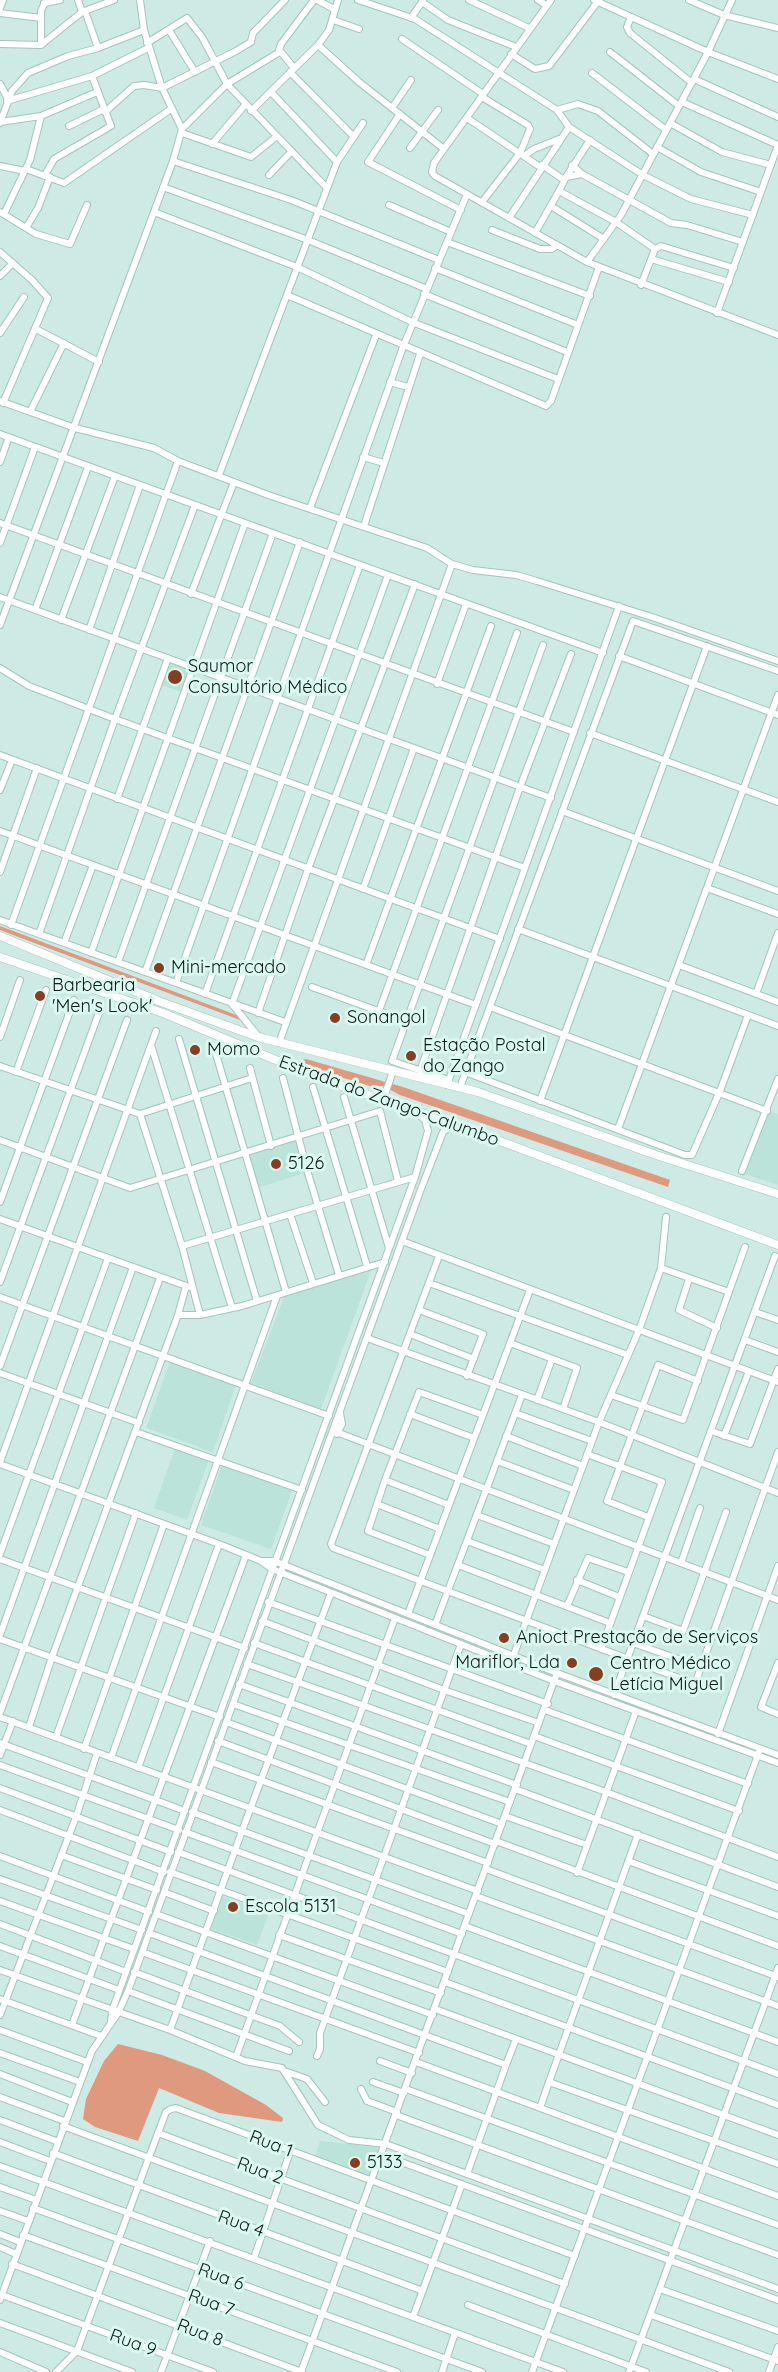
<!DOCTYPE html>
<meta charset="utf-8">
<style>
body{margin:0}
canvas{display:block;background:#cdebe4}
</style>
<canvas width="778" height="2372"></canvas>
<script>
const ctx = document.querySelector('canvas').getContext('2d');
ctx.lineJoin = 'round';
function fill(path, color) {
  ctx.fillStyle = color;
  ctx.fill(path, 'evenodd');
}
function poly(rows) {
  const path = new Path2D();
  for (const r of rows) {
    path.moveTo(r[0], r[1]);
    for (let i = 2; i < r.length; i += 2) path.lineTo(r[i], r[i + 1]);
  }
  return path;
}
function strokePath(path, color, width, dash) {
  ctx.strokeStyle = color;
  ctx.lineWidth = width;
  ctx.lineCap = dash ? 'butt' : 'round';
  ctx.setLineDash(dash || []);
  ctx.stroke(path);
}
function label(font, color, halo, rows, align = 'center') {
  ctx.font = font + ' Quicksand,sans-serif';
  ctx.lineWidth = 6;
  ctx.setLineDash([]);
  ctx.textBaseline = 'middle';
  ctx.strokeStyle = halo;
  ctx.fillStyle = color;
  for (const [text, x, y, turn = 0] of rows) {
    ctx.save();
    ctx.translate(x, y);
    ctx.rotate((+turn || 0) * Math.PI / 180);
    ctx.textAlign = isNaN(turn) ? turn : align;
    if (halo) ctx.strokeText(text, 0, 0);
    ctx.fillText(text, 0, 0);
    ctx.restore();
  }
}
fill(poly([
 [169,662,189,670,181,692,161,685],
 [769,1111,778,1114,778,1185,745,1174],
 [296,1141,305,1173,257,1188,247,1156],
 [372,1268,321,1409,251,1383,284,1297],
 [170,1362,236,1385,213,1452,146,1428],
 [175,1448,209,1460,187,1520,154,1508],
 [222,1465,292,1491,271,1549,201,1525],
 [223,1897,269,1913,257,1945,211,1929],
 [320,2141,381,2147,370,2176,315,2156]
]), '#bbe3d9');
fill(poly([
 [0,926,239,1016,240,1020,21,938,0,930],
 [306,1059,403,1087,670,1180,668,1187,400,1095,383,1086,373,1087,304,1066,301,1060],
 [118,2044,162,2055,205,2071,266,2105,283,2118,282,2122,219,2113,159,2088,138,2141,95,2127,83,2119,86,2099,104,2061]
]), '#df997e');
const minor = poly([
 [78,0,82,12],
 [317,0,334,9],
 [358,0,415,19,557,110,578,104,598,111,653,154],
 [423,0,422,2,448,20,516,47],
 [469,0,529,28],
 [538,0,546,5],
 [551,0,434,163,432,172,435,176,587,262,778,335],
 [594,0,708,52,778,79],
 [689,0,724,15,778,28],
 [44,3,60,0],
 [0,8,3,0],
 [85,11,98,48],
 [0,13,41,18],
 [631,17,627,27,630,33,692,83],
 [411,18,422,2],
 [333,20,359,29],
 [144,30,162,88,182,129],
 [169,30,195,72],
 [402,39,483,94],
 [147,43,187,18,202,37,227,84,327,188],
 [0,44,41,45,82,12,114,0],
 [41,45,41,11,46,0],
 [318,45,359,82,444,149],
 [280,51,294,68],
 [610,52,679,106],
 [511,54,535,69,549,66,599,0],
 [290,72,354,137],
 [592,73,666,130],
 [694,79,778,117],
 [0,84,8,99],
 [271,92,337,162],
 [482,97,528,125,530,129,520,153,482,202],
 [7,101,92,76,148,48],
 [682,102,778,145],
 [392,108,411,80],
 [557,110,569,127,643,175,691,199,753,215],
 [251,111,318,45,329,30,338,0],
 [105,112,134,86,144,85,162,88,236,51,251,42,253,33,285,0],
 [400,114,368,162,461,210],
 [467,118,540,167],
 [0,122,41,116,97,92],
 [0,123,12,91,28,73,68,56,98,48,144,30,140,0],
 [670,123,722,152,771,165],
 [69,126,104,109],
 [182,133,251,157,276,137],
 [212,144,245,105],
 [657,147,701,172,761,192],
 [410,148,438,110],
 [524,156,534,149,559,139],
 [173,161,291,200,439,260],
 [542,165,564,180],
 [572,165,582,174,671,223,687,225,743,242],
 [0,166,25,171],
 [26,169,64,183,171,109],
 [582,174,566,177,559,191,616,222,655,249],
 [45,175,54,159,111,126,92,76],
 [269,175,291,152],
 [566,177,590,140],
 [163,187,308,240,427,289],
 [389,205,451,232],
 [551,206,604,239],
 [0,212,36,234,70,244,87,205],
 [154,212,297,267,412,322,558,379],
 [4,214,30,160,41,116],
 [509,218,569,127],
 [26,228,38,208,50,177],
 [492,230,540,249,552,249,557,245],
 [535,233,559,191],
 [447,242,590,296],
 [0,252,32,280,48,298,3,403],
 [651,259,729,282],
 [587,262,621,215,708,52,732,0],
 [435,268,578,325],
 [0,276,13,263],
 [641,285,655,249,661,246,734,268],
 [424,294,567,352],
 [287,295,546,406,551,401,599,267],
 [717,313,778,145],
 [36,329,99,362],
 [0,333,24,297],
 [390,382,408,387],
 [0,401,75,428,154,448,178,461,271,496,427,548,452,564,473,570,516,575,537,581,655,618,778,661],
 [30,412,64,343],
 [0,434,603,653],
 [363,457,384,463],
 [0,462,9,437],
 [219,475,337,162,363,123],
 [310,508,376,335],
 [0,523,574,732],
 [364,526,420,354],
 [0,543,35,447],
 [191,594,234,482],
 [0,597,551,798],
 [35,610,88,467],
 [61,620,115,476],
 [0,625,173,161,182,129,227,84,278,53,281,44,314,0],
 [89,630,140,485],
 [619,656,778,715],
 [0,668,29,686,115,719,525,868],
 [437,684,466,604],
 [590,733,778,802],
 [0,755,500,939],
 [0,790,12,760],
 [117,799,168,658],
 [562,811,778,891],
 [0,831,476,1005],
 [0,872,37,768],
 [707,888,778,914],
 [363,889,414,748],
 [0,920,285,1022],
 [11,925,178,461],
 [518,929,778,1026],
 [39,934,115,719,195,505],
 [64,943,93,865],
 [91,953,245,523],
 [118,962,273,533],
 [366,965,491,626],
 [679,965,778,1002],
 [145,972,300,542],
 [176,983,403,347,467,194],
 [312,987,406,1021],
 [205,994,360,565],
 [756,994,778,933],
 [490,1007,767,1111],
 [379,1011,517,633],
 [258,1013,308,869,415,584],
 [258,1036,232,1004,388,575],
 [0,1037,20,980],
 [179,1039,257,1301],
 [279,1043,452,564],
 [151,1045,232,1308],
 [216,1054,286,1292],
 [0,1066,140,1114,182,1246,200,1315],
 [250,1068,271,1146],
 [420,1071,520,787,571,654],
 [16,1072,46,990],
 [465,1072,685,1155,692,1155,720,1091,748,1015],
 [283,1078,307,1170,339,1275],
 [449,1080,392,1061,543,645],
 [462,1082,633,621,778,671],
 [447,1085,619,606],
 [313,1087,367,1266],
 [344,1097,389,1248],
 [383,1100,393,1071],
 [540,1101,707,646],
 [140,1114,252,1078],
 [618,1129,778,695],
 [0,1140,130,1188,380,1111,398,1181],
 [742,1171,778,1079],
 [0,1202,74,1000],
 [290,1214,313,1283],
 [0,1219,189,1287],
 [402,1241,778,1382],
 [182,1246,415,1177],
 [439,1256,331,1544,333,1548,695,1684,778,1452],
 [661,1268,729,1292],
 [689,1279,679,1310,717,1328],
 [0,1282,100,1010],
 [429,1283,628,1355],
 [0,1297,329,1416],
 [419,1310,483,1334,467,1376],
 [755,1312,778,1320],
 [178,1315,200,1315,242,1306,385,1262],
 [410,1334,474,1359],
 [367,1338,599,1422,778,1493],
 [745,1340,778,1352],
 [510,1343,577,1368,563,1409],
 [0,1366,127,1020],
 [0,1373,139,1423],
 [611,1395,683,1420,745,1247],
 [537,1400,552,1359],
 [515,1413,592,1441],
 [410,1414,474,1438],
 [711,1431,750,1444,778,1369],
 [136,1432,302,1490],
 [339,1433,778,1600],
 [337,1434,342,1424,340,1413],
 [506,1436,583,1466],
 [724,1436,749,1371],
 [587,1454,662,1482,601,1649],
 [497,1461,574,1490],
 [0,1462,156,1031],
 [0,1464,219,1544,261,1561,272,1569,554,1681,778,1763],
 [385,1480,449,1505],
 [377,1504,440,1529],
 [477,1515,554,1544],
 [648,1517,607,1501,658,1365,698,1381],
 [467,1541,545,1570],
 [0,1554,108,1258],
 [430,1555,368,1531,385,1480,419,1392,483,1415],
 [0,1559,245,1648],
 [261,1561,274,1561,557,1673,778,1755],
 [681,1563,700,1508],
 [458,1565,610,1623],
 [577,1580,619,1597],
 [331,1593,242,1831,469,1914],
 [268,1602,548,1704],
 [567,1606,588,1558,628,1572],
 [408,1614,530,1290],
 [643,1616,683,1631,726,1512],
 [262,1621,444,1690,539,1723],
 [435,1625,522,1395],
 [0,1635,133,1267],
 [0,1639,220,1717],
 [254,1643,531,1744],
 [633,1643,701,1667],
 [513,1657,599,1422,639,1330,661,1268,666,1217],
 [778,1663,761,1707,778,1714],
 [247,1664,606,1792,778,1857],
 [239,1684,517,1785],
 [614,1695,775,1256],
 [233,1704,510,1802],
 [545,1710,748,1784],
 [0,1713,160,1278],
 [0,1717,478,1891],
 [226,1722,502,1824],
 [29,1727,52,1657,178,1315,186,1286],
 [718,1734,778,1566],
 [534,1736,739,1811],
 [56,1737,136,1513],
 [218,1741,495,1844],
 [0,1743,185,1811],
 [84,1749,164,1524],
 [0,1755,13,1721],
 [111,1758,277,1296],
 [211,1762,488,1863],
 [0,1765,179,1830],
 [138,1768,219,1544],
 [0,1788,171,1852],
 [515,1789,778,1887],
 [0,1810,164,1872],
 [505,1816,587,1845],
 [185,1832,462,1934],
 [496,1841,778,1946],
 [178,1852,778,2074],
 [61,1855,157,1890],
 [0,1856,149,1912],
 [628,1861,778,1916],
 [486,1869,778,1977],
 [170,1872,448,1972],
 [577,1873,636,1711],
 [0,1879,142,1930],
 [164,1892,214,1911],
 [476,1896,778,2006],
 [0,1901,134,1949],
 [156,1914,433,2015],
 [0,1924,126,1972],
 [465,1926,778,2042],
 [149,1933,506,2065,467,2174],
 [279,1935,441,1993],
 [0,1946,119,1990],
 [142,1952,419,2053],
 [0,1970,170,2030,245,2061,282,2068,318,2125,349,2140,386,2144,778,2289],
 [134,1972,280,2026,299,2042],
 [445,1982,778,2105],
 [128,1991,289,2051],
 [0,1999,101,2036],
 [435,2009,778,2135],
 [0,2015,76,1817,97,1753],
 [111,2022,112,2011,126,1972,415,1177,428,1131,425,1120,415,1112],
 [72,2025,246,1555],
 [0,2030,87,2062],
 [170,2030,242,1831,192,1812],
 [0,2053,80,2082],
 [317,2056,320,2049,320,2033,461,1644],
 [236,2057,395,1618],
 [380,2061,412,2073],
 [416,2062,778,2196],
 [506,2065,516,2039],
 [287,2072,307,2079,325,2102],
 [0,2074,72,2102],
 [373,2082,404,2093],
 [549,2082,638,1834],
 [361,2089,367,2101,397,2112],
 [406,2089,778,2225],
 [0,2097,64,2121],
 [540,2108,549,2082,778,2164],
 [396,2115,778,2255],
 [0,2120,56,2141],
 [63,2126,729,2372],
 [158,2133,565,2284],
 [0,2142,50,2161],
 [53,2153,423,2291],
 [382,2155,778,2300],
 [0,2166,563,2372],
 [0,2187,36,2200],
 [33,2208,482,2372],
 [0,2211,28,2221],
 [0,2234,20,2242],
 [23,2235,397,2372],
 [0,2247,16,2254],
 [254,2258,290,2152],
 [12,2264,302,2372],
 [660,2289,778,2331],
 [2,2295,213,2372],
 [0,2300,92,2051,118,2013,128,1991,421,1189,443,1132,453,1124],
 [468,2305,646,2372],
 [651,2315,778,2361],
 [413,2317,462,2184],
 [0,2323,132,2372],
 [0,2352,46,2372],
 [56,2372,77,2351,158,2133,166,2112,171,2109,176,2108,575,2256],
 [161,2372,210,2241],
 [301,2372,557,1673],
 [442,2372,455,2333],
 [532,2372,760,1749],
 [629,2372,778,1968],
 [769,2372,778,2347]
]);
const major = poly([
 [0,936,161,1002,258,1037,478,1092,656,1155,778,1194],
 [0,957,163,1013,324,1080,457,1125,778,1245]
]);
strokePath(minor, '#a6c3bc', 8);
strokePath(major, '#a6c3bc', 9);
strokePath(minor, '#fff', 6);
strokePath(major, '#fff', 8);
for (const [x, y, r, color] of [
 [175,677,8,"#863d21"],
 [159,968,6,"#863d21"],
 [40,996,6,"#863d21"],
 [335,1018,6,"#863d21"],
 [195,1050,6,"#863d21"],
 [411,1056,6,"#863d21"],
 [276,1164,6,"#863d21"],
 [504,1638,6,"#863d21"],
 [572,1663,6,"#863d21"],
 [596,1674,8,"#863d21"],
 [233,1907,6,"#863d21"],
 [355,2163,6,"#863d21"]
]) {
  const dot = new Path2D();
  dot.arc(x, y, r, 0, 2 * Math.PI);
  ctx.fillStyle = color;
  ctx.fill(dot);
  strokePath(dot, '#daf9f1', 2);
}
label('18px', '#101b19', '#daf9f1', [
 ["Saumor",188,667],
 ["Consultório Médico",188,688],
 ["Mini-mercado",171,968],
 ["Barbearia",52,986],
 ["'Men's Look'",52,1007],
 ["Sonangol",347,1018],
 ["Estação Postal",423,1046],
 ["do Zango",423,1067],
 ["Momo",207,1050],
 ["5126",288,1164],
 ["Anioct Prestação de Serviços",516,1638],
 ["Mariflor, Lda",560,1663,"right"],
 ["Centro Médico",610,1664],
 ["Letícia Miguel",610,1685],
 ["Escola 5131",245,1907],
 ["5133",367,2163]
], 'left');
label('18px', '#101b19', '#daf9f1', [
 ["Estrada do Zango-Calumbo",389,1101,20],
 ["Rua 1",271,2144,21],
 ["Rua 2",260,2171,20],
 ["Rua 4",241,2224,20],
 ["Rua 6",221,2277,20],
 ["Rua 7",211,2303,20],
 ["Rua 8",200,2333,21],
 ["Rua 9",133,2343,20]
]);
</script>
